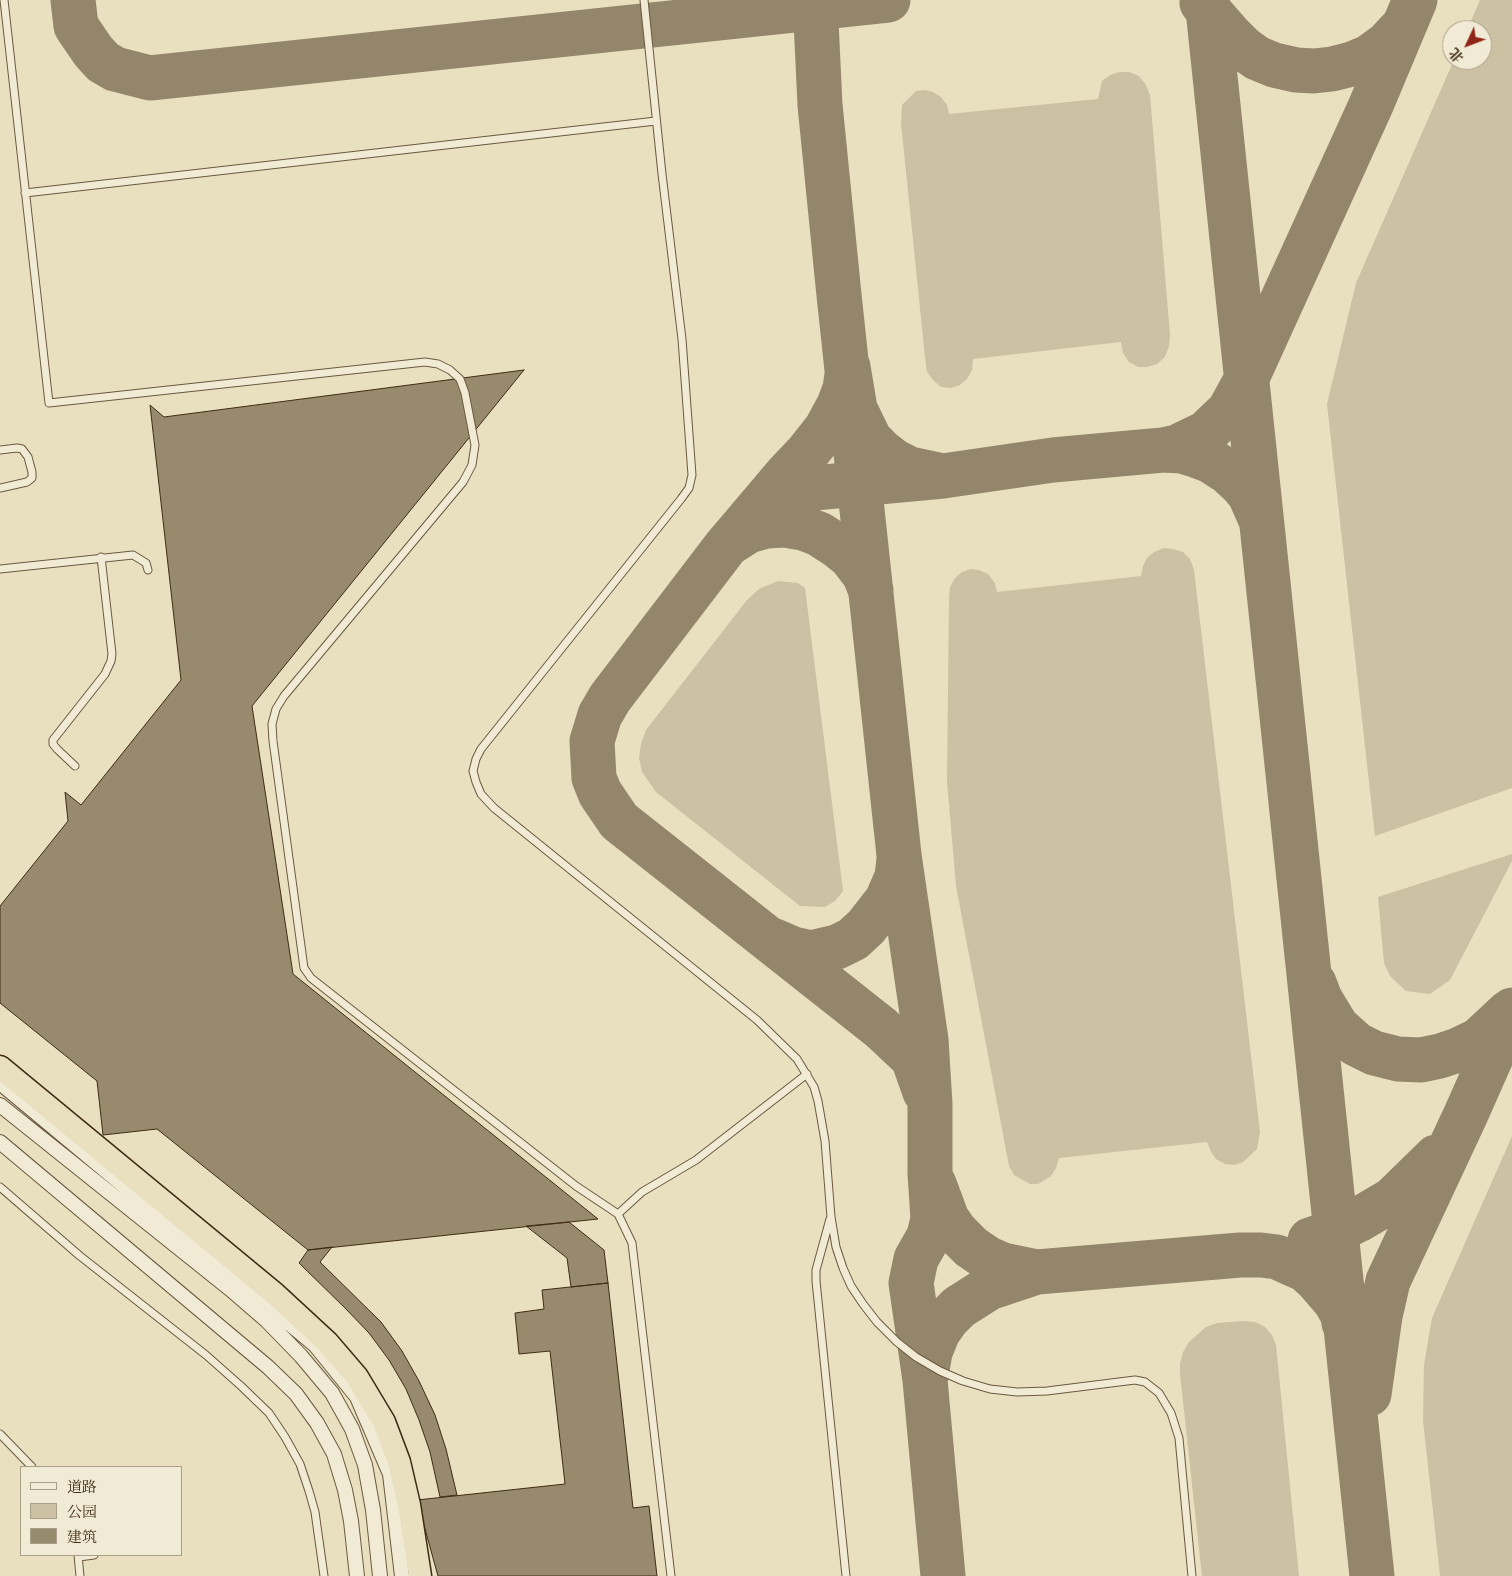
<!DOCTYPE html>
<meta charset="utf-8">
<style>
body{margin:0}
#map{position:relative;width:1512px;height:1576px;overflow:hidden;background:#e9e0c0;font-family:"IM FELL French Canon","Noto Serif SC",serif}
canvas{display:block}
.legend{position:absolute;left:20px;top:1466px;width:162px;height:90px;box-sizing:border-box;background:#f1ebd6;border:1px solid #aa9f88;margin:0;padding:6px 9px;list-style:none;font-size:15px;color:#3f2c14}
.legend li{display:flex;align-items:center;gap:10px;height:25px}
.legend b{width:25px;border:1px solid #aa9f88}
.north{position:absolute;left:1442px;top:20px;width:50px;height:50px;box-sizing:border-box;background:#f1ebd6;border:1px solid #aa9f88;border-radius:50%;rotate:227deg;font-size:14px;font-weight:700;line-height:20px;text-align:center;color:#3f2c14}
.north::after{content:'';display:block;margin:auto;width:18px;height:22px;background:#8f2418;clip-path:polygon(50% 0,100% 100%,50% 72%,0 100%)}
</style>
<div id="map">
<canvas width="1512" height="1576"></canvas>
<ul class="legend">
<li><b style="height:6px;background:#f1ebd6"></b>道路</li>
<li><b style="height:14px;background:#ccc1a3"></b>公园</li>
<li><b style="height:14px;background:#978a6d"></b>建筑</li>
</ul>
<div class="north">北</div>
</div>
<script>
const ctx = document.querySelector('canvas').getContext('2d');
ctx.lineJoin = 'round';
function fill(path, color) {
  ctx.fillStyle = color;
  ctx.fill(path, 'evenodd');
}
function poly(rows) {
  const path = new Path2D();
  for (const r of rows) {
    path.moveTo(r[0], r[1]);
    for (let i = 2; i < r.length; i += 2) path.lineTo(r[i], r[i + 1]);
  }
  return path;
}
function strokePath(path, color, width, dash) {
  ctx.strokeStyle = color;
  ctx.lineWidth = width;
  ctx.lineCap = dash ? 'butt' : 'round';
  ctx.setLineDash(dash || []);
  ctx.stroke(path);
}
fill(poly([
 [1480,0,1512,0,1512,788,1375,836,1327,404,1356,283,1454,60,1482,60,1482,30,1467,30],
 [1120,72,1129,72,1139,76,1146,85,1150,95,1170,335,1169,346,1165,357,1157,364,1147,367,1138,367,1129,362,1123,353,1121,342,973,359,972,370,967,379,960,385,951,388,941,387,933,380,927,372,925,357,901,123,902,105,916,91,925,90,933,92,941,97,947,105,949,114,1098,99,1102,81,1110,75],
 [1164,548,1173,549,1183,552,1190,559,1194,570,1260,1132,1257,1149,1243,1162,1234,1165,1225,1164,1216,1159,1211,1152,1207,1142,1059,1158,1056,1168,1051,1176,1038,1184,1030,1184,1014,1175,1009,1166,956,886,947,781,949,598,950,587,955,578,962,572,970,569,979,570,988,574,995,583,997,592,1141,576,1143,566,1147,558,1154,552],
 [778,581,798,583,805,588,843,891,835,901,825,907,800,906,656,792,642,772,639,758,641,744,646,730,747,600,759,589],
 [1512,854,1512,861,1450,980,1430,994,1406,991,1390,976,1384,963,1378,897],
 [1512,1136,1512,1576,1440,1576,1423,1420,1424,1365,1432,1318],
 [1243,1321,1255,1322,1265,1327,1272,1335,1276,1345,1299,1576,1202,1576,1180,1374,1180,1364,1183,1352,1189,1342,1206,1327,1217,1323]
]), '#ccc1a3');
strokePath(poly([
 [73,0,76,26,93,51,103,62,115,69,150,78,888,0],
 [815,0,820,105,839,295,899,855,926,1040,930,1104,930,1173,933,1219,929,1236,916,1259,911,1283,925,1380,943,1576],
 [1207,0,1372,1576],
 [1202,3,1231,36,1243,48,1257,58,1274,65,1296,70,1314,71,1332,69,1352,64,1369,57,1387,44,1402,28],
 [1163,450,1177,447,1206,433,1229,411,1246,380,1371,105,1415,0],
 [761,508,772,498,783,494,814,488,943,476,1053,460,1163,450,1182,451,1195,455,1211,461,1228,472,1242,485,1250,495,1260,518],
 [731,542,748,531,766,526,785,525,803,528,819,534,836,545,851,557,864,574,871,591,871,590],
 [772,940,793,949,811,953,837,947,853,939,866,927,887,900,897,877,899,859],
 [1314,983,1320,999,1337,1027,1356,1044,1374,1053,1398,1059,1421,1060,1440,1056,1458,1050,1479,1040,1509,1012],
 [925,1092,913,1058,881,1028,619,821,600,793,594,778,592,741,600,715,610,698,726,546,787,474,807,453,826,429,839,405,845,389,848,367,855,409,870,440,881,451,894,461,910,469,943,476],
 [934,1184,947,1219,956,1232,971,1247,987,1258,1003,1265,1037,1272],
 [1310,1240,1336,1231,1358,1220,1392,1200,1436,1157],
 [926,1376,930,1352,938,1332,948,1318,959,1307,989,1288,1037,1272,1240,1255,1261,1255,1277,1257,1306,1270,1317,1280,1335,1301,1343,1315,1344,1323],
 [1369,1394,1380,1316,1388,1281,1466,1114,1512,1010]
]), '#94866a', 45);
const building = poly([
 [524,370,252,706,293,974,598,1219,308,1250,157,1129,103,1135,97,1081,0,1003,0,906,68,821,65,792,81,805,181,680,150,405,164,417,524,370],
 [569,1222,604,1250,608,1283,571,1287,567,1258,526,1226,569,1222],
 [332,1247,320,1262,381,1322,402,1351,419,1381,435,1415,446,1449,457,1495,440,1497,430,1452,419,1420,406,1389,389,1360,369,1333,346,1309,299,1263,308,1250,332,1247],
 [608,1283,633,1508,649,1506,657,1576,438,1576,417,1500,565,1484,550,1351,519,1354,515,1313,544,1309,542,1290,608,1283]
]);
fill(building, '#978a6d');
strokePath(building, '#3f2c14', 1);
const service = poly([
 [4,0,49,403,425,362,438,364,450,370,460,379,465,393,475,445,472,465,463,482,284,696,276,709,272,724,273,741,304,968,311,978,576,1186,618,1214,632,1243,671,1576],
 [644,0,662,174,682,339,692,475,689,488,681,499,481,749,476,759,473,771,476,782,481,794,494,808,757,1020,797,1059,814,1087,818,1101,825,1141,831,1217,836,1247,843,1268,851,1286,863,1304,877,1322,897,1342,916,1357,940,1371,963,1381,990,1389,1017,1392,1047,1391,1135,1380,1145,1382,1159,1393,1171,1413,1179,1438,1192,1576],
 [25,193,656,121],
 [0,450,17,448,22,449,28,457,32,472,32,478,27,482,0,488],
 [0,569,133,555,146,563,148,570],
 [75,766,57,749,53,744,53,740,105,674,111,661,112,654,101,557],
 [0,1187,80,1256,206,1355,241,1386,269,1413,285,1437,300,1464,309,1491,315,1512,324,1576],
 [618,1214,642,1192,696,1160,807,1074],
 [830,1219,816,1270,816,1281,846,1576],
 [0,1434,32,1467],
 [78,1555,80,1576],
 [79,1557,94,1555]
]);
const minor = poly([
 [0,1083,315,1345,357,1397,390,1474,402,1576],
 [0,1105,230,1289,267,1321,301,1356,332,1393,352,1429,365,1465,373,1510,380,1576],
 [0,1142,268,1367,296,1394,317,1423,334,1454,345,1490,351,1521,357,1576]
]);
const trunk = poly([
 [0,1067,275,1294,327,1342,357,1377,384,1422,399,1462,409,1505,420,1576]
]);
strokePath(service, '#6a593f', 9);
strokePath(minor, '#6a593f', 16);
strokePath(trunk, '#3f2c14', 25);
strokePath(service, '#f1ebd6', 7);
strokePath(minor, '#f1ebd6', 14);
strokePath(trunk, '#e9e0c0', 22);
</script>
